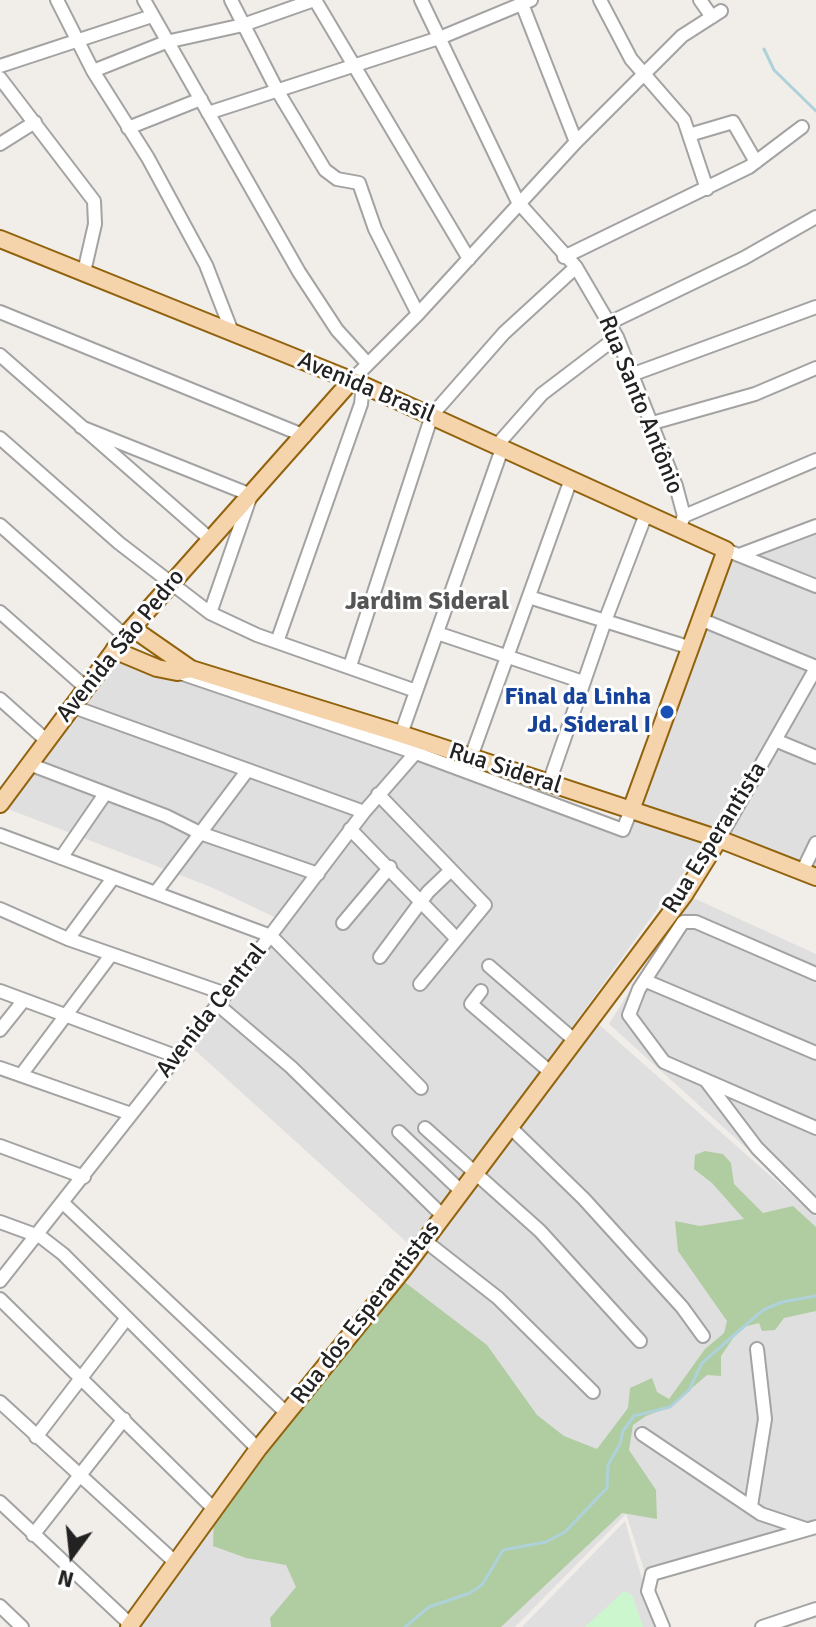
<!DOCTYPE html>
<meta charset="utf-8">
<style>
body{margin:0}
#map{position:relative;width:816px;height:1627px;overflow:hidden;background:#f1eeea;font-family:Signika,sans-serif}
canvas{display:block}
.north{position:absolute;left:32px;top:1515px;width:80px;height:80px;-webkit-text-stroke:6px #fff;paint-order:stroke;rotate:195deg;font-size:22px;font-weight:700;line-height:32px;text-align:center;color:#222}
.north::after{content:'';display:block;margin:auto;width:28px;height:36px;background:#222;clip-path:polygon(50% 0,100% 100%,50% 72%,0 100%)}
</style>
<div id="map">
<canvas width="816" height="1627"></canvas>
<div class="north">N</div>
</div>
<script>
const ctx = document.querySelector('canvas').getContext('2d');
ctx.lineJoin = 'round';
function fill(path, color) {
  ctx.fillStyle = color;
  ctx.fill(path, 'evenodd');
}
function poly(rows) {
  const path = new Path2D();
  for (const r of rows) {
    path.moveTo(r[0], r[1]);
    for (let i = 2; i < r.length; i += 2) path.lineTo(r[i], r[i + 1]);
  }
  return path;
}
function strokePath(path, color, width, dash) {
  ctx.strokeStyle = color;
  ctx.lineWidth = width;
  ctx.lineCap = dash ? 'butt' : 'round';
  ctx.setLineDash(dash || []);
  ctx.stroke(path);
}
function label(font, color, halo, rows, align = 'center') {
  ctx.font = font + ' Signika,sans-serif';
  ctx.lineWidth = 6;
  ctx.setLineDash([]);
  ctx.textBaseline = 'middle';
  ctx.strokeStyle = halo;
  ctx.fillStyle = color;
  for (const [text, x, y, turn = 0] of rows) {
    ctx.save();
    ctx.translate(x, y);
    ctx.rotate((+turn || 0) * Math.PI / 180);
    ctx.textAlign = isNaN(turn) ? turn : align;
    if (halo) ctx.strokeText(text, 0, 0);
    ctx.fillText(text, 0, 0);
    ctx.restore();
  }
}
fill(poly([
 [816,527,816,874,637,806,725,565],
 [117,654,296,720,623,832,629,817,704,844,428,1227,595,1021,816,1216,816,1532,648,1582,626,1514,515,1627,126,1627,412,1247,187,1043,287,923,211,887,0,806],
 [689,896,816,954,816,1211,609,1024],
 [625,1521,656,1627,522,1627]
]), '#e0dfdf');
fill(poly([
 [705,1151,723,1154,731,1163,734,1184,763,1213,793,1206,816,1227,816,1311,784,1318,775,1330,762,1331,759,1323,740,1328,721,1356,721,1376,707,1375,670,1407,646,1416,633,1425,629,1450,656,1490,657,1519,622,1513,501,1627,271,1627,270,1618,296,1587,286,1565,246,1558,213,1546,214,1517,398,1277,487,1345,537,1415,564,1436,597,1449,628,1408,630,1388,652,1378,657,1392,669,1399,705,1349,724,1333,727,1321,678,1251,675,1221,700,1226,744,1219,712,1183,694,1169,695,1155]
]), '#b0cda2');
fill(poly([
 [624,1591,632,1595,643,1627,585,1627]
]), '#ccf6ce');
strokePath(poly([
 [764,49,774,70,816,111],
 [405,1627,429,1607,470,1593,482,1585,503,1550,546,1542,565,1532,607,1488,608,1465,620,1444,623,1431,634,1416,670,1407,689,1390,702,1363,763,1310,782,1302,816,1296]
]), '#aed1da', 3);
const minor = poly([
 [57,0,93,71,148,158,206,265,232,332],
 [144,0,299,272,337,330,367,363],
 [231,0,277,90,325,170,337,179,359,183,375,229,418,314],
 [315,0,469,259],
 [421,0,518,202,576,267,617,337,676,486,684,516,679,529],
 [600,0,631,59,684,120,707,189],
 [700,0,712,17],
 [522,4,576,142],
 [0,66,152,16],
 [93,71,166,42,243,25,314,0],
 [0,78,94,201,95,224,84,272],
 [208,113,442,37,531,0],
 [128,128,201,99],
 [689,135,733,122,756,162],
 [0,144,35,122],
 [564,257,749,167,802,127],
 [0,312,305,436],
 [609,323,744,258,816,217],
 [0,355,210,539],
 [631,375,816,307],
 [351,381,418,314,576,142,682,36,721,11],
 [649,424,755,394,816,368],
 [81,427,251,495,210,613],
 [0,438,119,543,210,613,257,635,416,691],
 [498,444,542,394,617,337],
 [684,516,816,460],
 [0,525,125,636],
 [726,550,816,586],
 [739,555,816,526],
 [529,597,691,648],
 [0,612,85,687],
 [700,619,816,667],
 [437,633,583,682],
 [277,642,361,404,363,385],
 [350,666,432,415,504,333,576,267],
 [177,672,416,753,623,830,631,810],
 [0,699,46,740],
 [71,706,364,812],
 [401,734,503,446],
 [775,740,816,757],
 [471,757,570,482],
 [29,764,166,816,200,833,318,874],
 [549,783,605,621,646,514],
 [378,794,485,905,420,984],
 [350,829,456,938],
 [0,835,271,936,421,1088],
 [719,839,816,668],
 [61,858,105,794],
 [802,872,816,843],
 [156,892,247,771],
 [0,909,68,939,226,994],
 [343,923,390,867],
 [68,939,113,878],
 [380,957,428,892,451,870],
 [489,966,573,1039],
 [816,974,696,922,683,922,639,989,629,1015,664,1062,816,1128],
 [646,981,816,1053],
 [0,991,178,1057],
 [481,991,471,1004,549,1071],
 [217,1004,291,1067,442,1215],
 [0,1030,24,1000],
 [0,1068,131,1114],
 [21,1075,111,955],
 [707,1082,757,1148,816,1207],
 [509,1126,584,1199,682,1307,703,1336],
 [425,1128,540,1231,640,1341],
 [399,1132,461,1191],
 [0,1146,84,1177],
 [62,1202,281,1408],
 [0,1222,41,1237,63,1254,258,1449],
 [424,1240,498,1298,593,1392],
 [0,1281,226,994,364,812,425,742],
 [0,1299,214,1509],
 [0,1402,176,1563],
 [642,1434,761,1514,806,1529],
 [36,1437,127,1318],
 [0,1502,131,1625],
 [751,1506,765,1419,757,1349],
 [33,1535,124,1419],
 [0,1606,22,1627],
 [663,1627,648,1591,652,1574,816,1527],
 [762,1627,816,1609]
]);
const major = poly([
 [0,239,363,385,726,550,631,810],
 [132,628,191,669,401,734,719,839,816,877],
 [114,650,157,668,177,672,191,669],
 [0,804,125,636,351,381],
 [129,1627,258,1449,402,1271,684,895,719,839]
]);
strokePath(minor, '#a3a3a3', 16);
strokePath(major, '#92630d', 20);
strokePath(minor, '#fff', 12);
strokePath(major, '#f5d3ab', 16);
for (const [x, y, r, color] of [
 [667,712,8,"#1a4fb4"]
]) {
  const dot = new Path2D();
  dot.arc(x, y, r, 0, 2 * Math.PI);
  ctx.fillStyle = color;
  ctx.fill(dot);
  strokePath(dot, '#fff', 3);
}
label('24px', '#222', '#fff', [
 ["Avenida Brasil",366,388,23],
 ["Rua Santo Antônio",640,405,68],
 ["Avenida São Pedro",121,646,-51],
 ["Rua Sideral",505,769,18],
 ["Rua Esperantista",715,838,-58],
 ["Avenida Central",212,1011,-52],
 ["Rua dos Esperantistas",366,1313,-52]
]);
label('bold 24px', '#164399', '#fff', [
 ["Final da Linha",651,698],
 ["Jd. Sideral I",651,726]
], 'right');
label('bold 26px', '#555', '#fff', [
 ["Jardim Sideral",427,602]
]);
</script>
